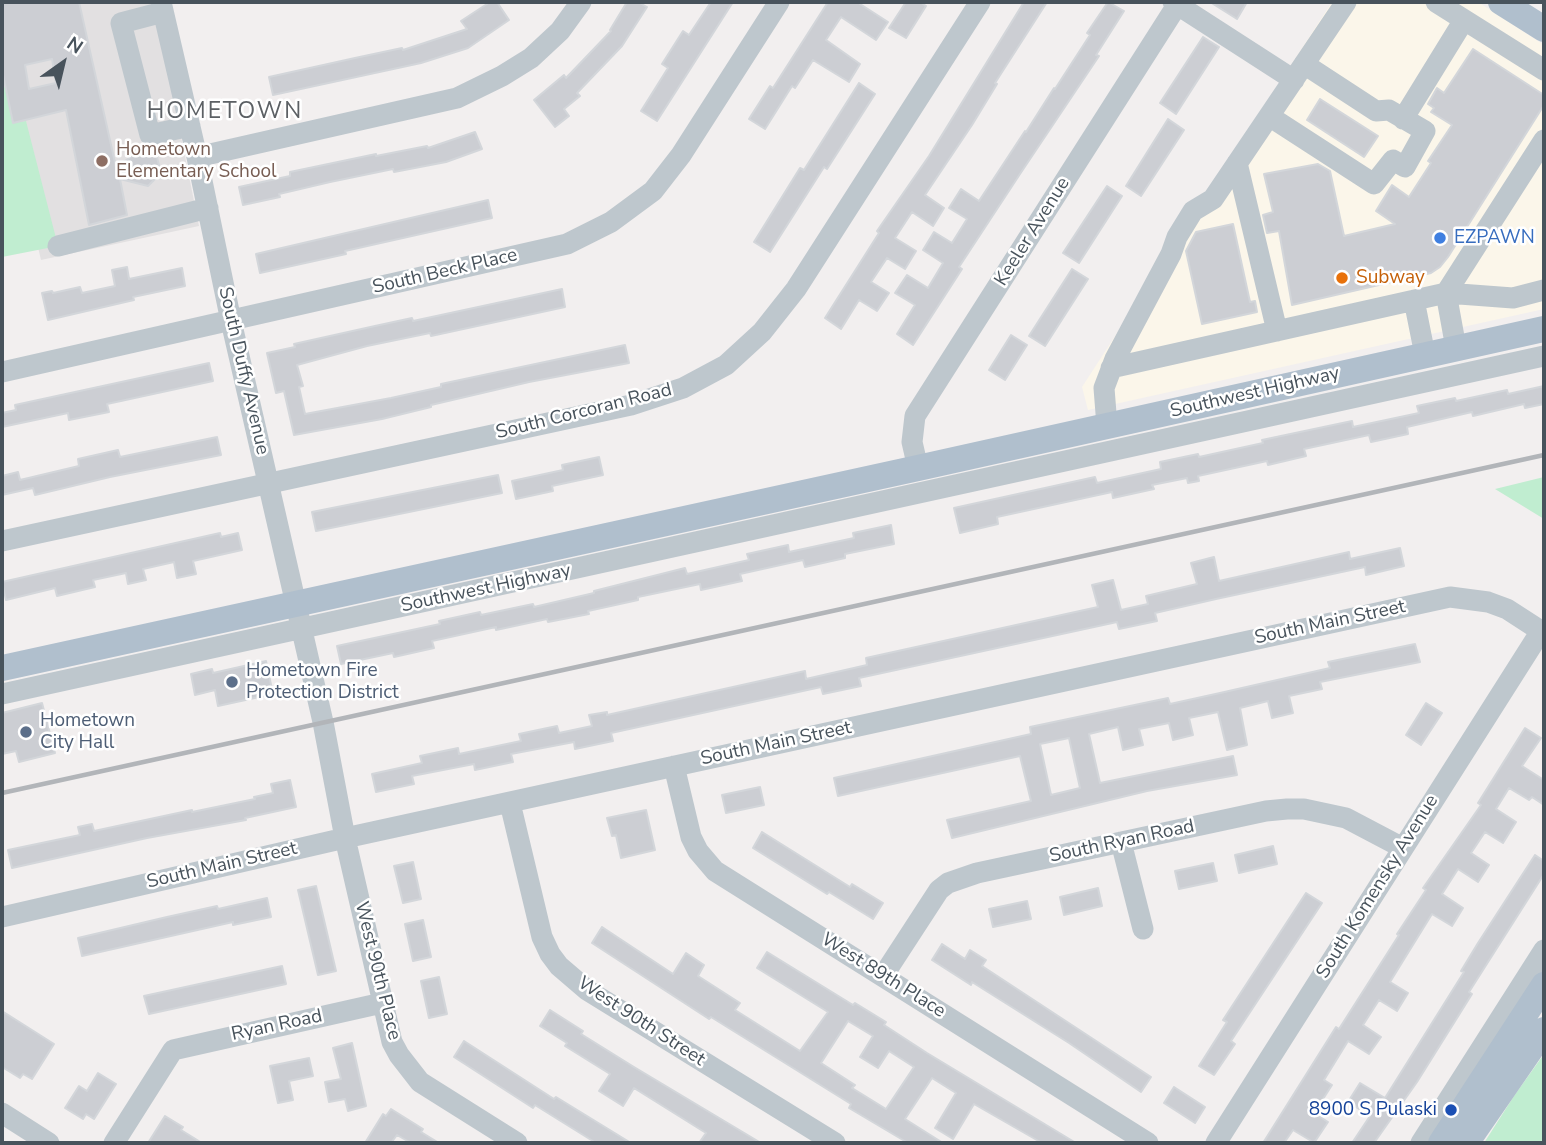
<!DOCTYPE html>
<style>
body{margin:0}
#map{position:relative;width:1546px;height:1145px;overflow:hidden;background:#f2efef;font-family:"Nunito Sans",sans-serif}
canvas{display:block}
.frame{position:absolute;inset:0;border:4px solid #48535c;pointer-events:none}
.north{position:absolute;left:28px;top:28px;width:70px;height:70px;-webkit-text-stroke:5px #fff;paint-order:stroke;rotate:34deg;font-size:19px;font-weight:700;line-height:28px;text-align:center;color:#48535c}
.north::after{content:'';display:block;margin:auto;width:24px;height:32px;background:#48535c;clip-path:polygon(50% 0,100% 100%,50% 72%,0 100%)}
</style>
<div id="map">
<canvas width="1546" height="1145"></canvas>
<div class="frame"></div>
<div class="north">N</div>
</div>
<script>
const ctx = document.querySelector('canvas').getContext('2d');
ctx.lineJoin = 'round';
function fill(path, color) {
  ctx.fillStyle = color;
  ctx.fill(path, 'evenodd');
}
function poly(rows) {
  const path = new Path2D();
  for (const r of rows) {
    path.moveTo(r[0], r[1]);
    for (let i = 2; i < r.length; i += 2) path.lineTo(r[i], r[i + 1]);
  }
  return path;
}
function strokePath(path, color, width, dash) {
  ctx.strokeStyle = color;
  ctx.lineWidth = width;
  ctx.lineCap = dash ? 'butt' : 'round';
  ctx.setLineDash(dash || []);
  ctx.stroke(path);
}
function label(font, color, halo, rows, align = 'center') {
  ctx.font = font + ' "Nunito Sans",sans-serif';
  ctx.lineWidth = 5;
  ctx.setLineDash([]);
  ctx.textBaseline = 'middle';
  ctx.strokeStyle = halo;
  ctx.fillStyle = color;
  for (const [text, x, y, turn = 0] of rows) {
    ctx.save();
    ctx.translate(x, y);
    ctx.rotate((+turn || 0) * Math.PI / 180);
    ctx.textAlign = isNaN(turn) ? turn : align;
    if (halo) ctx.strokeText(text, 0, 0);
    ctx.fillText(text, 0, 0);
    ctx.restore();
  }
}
fill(poly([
 [1332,2,1478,2,1544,45,1544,309,1088,410,1082,387]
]), '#fbf6ea');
fill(poly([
 [2,2,154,2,199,226,41,260,2,95]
]), '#e2e0e1');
fill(poly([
 [2,83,5,88,13,123,26,121,58,246,2,257],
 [1544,477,1544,519,1495,489],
 [1544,1054,1544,1143,1484,1143,1514,1096]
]), '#c0edd0');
const building = poly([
 [2,2,79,2,116,167,138,152,157,157,161,173,148,186,120,179,127,215,89,225,66,110,13,123,2,70,2,2],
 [52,59,56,83,29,89,25,65,52,59],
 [490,2,497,2,509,20,468,48,421,63,273,95,269,77,355,58,402,48,403,50,467,29,461,21,490,2],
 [627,2,638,2,647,7,622,46,577,93,580,96,564,109,569,116,555,127,534,100,564,75,566,78,611,31,610,30,627,2],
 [711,2,733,2,657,121,641,111,668,68,662,64,683,31,689,35,711,2],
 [828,2,857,2,888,22,876,40,841,17,826,40,860,64,849,82,813,60,795,88,792,86,765,129,749,119,770,86,773,88,828,2],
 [906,2,920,2,926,6,906,38,889,28,906,2],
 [1024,2,1047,2,995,83,997,84,972,125,925,195,944,208,933,226,912,212,895,238,916,251,905,269,887,258,871,282,889,293,877,311,859,300,841,329,825,318,879,233,877,231,929,156,1024,2],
 [1108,2,1124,11,1096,55,1099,56,1020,174,959,267,962,269,913,345,897,334,915,305,895,293,907,275,928,288,943,263,923,250,934,232,952,243,967,219,949,208,961,189,979,201,1025,131,1026,132,1054,88,1055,89,1090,35,1087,33,1108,2],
 [1210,2,1247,2,1237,19,1210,2],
 [1203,37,1219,47,1176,114,1160,103,1203,37],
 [1473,49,1544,95,1544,105,1448,257,1440,267,1431,273,1292,305,1279,231,1267,233,1263,215,1273,212,1264,174,1318,164,1330,171,1344,236,1395,224,1376,211,1392,185,1409,197,1431,163,1428,161,1452,125,1431,112,1434,108,1428,104,1437,88,1444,93,1473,49],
 [859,83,875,94,827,169,824,167,770,252,754,242,800,168,804,170,859,83],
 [1320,99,1378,136,1364,157,1307,120,1320,99],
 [1168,119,1184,130,1141,196,1126,186,1168,119],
 [475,132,482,149,446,162,394,172,393,169,330,182,279,194,280,197,243,205,239,187,290,176,290,172,376,154,376,156,427,146,428,148,475,132],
 [1107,186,1122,196,1079,263,1063,253,1107,186],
 [488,200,492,218,345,251,346,254,260,273,256,254,488,200],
 [1233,224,1250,302,1255,301,1257,312,1202,324,1186,251,1196,232,1233,224],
 [127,267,129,279,182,268,185,286,133,297,134,300,48,320,42,293,52,291,53,293,80,287,82,293,115,286,112,270,127,267],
 [1072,269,1088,279,1045,346,1029,336,1072,269],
 [562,289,565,307,431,336,430,333,367,346,297,365,303,386,299,387,305,414,391,398,441,387,441,384,625,345,629,363,529,382,431,405,431,407,382,419,294,435,284,391,276,393,267,353,295,347,294,344,375,326,412,318,413,321,562,289],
 [1011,335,1027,345,1005,380,989,370,1011,335],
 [209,363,213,381,107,404,109,412,69,420,68,413,2,427,2,413,16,410,15,405,209,363],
 [1544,386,1544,404,1525,408,1524,404,1473,416,1472,412,1407,427,1408,434,1371,442,1369,435,1304,449,1306,456,1268,465,1267,461,1198,476,1199,481,1188,483,1187,478,1152,485,1154,489,1113,498,1112,492,997,517,998,524,960,533,954,508,1095,477,1097,483,1161,469,1160,462,1198,454,1199,457,1263,443,1262,440,1352,421,1353,427,1419,413,1417,406,1455,398,1456,401,1507,390,1508,394,1544,386],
 [217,437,221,455,110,477,35,495,33,488,2,495,2,476,18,472,20,480,79,466,78,459,118,450,120,457,217,437],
 [599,457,603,475,552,486,553,491,516,499,512,481,563,470,562,465,599,457],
 [498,475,502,493,316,531,312,512,498,475],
 [891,525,894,544,845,554,845,558,805,567,803,560,740,574,742,581,701,590,700,584,638,597,638,600,588,611,589,614,548,622,547,619,496,630,496,627,432,641,434,648,394,657,393,653,341,664,337,646,440,624,439,621,480,612,481,615,533,604,534,607,594,593,594,591,685,568,687,574,749,560,747,554,788,545,789,552,854,538,853,533,891,525],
 [220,533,221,537,238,533,242,550,193,561,196,574,177,578,174,562,143,569,146,580,128,584,126,573,93,580,95,587,57,596,55,588,6,600,2,582,220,533],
 [1400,548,1404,566,1366,575,1365,567,1216,599,1155,613,1157,621,1119,629,1117,622,859,678,861,686,823,694,821,687,611,733,613,741,575,749,574,742,511,754,513,762,475,770,474,764,412,776,414,784,376,792,372,774,422,763,420,756,458,748,459,754,521,741,519,734,557,726,559,733,592,726,589,715,607,712,607,715,805,671,806,679,867,665,866,658,1098,607,1092,585,1113,580,1121,610,1148,604,1146,596,1197,584,1191,563,1214,557,1219,581,1349,552,1350,559,1400,548],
 [1415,644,1420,662,1320,682,1322,689,1289,696,1293,713,1272,718,1268,701,1240,708,1247,745,1227,750,1218,712,1189,718,1193,735,1173,740,1169,723,1139,729,1143,745,1123,750,1118,727,1089,734,1100,783,1233,756,1237,775,1147,791,952,838,947,820,1031,801,1020,756,838,796,834,778,1031,734,1030,727,1168,698,1170,704,1220,693,1330,668,1328,662,1415,644],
 [1069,738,1080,788,1051,795,1040,744,1069,738],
 [266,661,273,694,218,706,215,690,195,695,191,674,212,669,213,673,266,661],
 [42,703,55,753,19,762,16,751,2,754,2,713,42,703],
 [1426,703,1442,713,1421,745,1406,735,1426,703],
 [1525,728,1541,738,1522,766,1544,780,1544,805,1532,797,1529,800,1509,788,1496,809,1516,822,1503,843,1485,832,1471,853,1489,865,1478,882,1458,869,1442,894,1463,908,1452,926,1432,914,1390,982,1408,993,1397,1011,1379,1000,1363,1025,1381,1037,1369,1054,1348,1041,1324,1080,1332,1085,1314,1113,1328,1122,1316,1140,1313,1142,1293,1130,1284,1143,1263,1143,1336,1027,1339,1029,1399,935,1397,934,1426,890,1423,888,1481,805,1478,803,1525,728],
 [290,780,296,807,245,818,246,820,147,838,12,868,8,850,80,835,78,827,92,824,94,831,192,810,192,812,255,799,254,797,273,793,271,784,290,780],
 [760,787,764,805,726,813,722,795,760,787],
 [646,810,655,850,621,858,616,835,612,836,607,818,646,810],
 [762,832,850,887,852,884,883,903,873,919,829,892,827,894,753,848,762,832],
 [1273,846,1277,864,1239,873,1235,855,1273,846],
 [1535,855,1544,861,1544,874,1469,992,1472,994,1417,1082,1374,1143,1352,1143,1370,1116,1348,1102,1360,1083,1385,1098,1464,972,1461,971,1478,943,1535,855],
 [413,862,421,899,403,903,394,866,413,862],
 [1213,863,1217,881,1179,889,1175,871,1213,863],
 [316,886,336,971,318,975,298,890,316,886],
 [1098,888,1102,906,1064,915,1060,897,1098,888],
 [1306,893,1322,903,1231,1041,1235,1044,1214,1075,1199,1066,1227,1022,1223,1020,1306,893],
 [267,898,271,917,233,925,233,922,82,956,78,938,167,917,217,906,218,909,267,898],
 [1027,901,1031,919,993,927,989,909,1027,901],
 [423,920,431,957,413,961,405,924,423,920],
 [602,927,673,974,686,953,704,965,698,976,740,1003,735,1010,800,1051,828,1012,757,968,767,952,853,1005,855,1003,886,1022,884,1025,927,1053,1076,1143,1042,1143,974,1104,953,1139,935,1128,956,1093,932,1078,905,1119,943,1143,908,1143,849,1108,851,1104,711,1017,709,1019,592,943,602,927],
 [848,1021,873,1036,860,1057,878,1068,889,1051,914,1067,886,1109,852,1088,855,1085,821,1063,848,1021],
 [942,944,965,959,970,950,986,960,982,966,1151,1077,1141,1092,1069,1043,972,982,971,985,932,960,942,944],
 [282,966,286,984,149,1014,144,996,282,966],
 [439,977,447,1014,429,1018,421,981,439,977],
 [550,1010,583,1031,581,1034,634,1067,761,1143,699,1143,706,1133,634,1088,623,1106,599,1091,610,1074,565,1046,567,1043,540,1026,550,1010],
 [2,1011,54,1044,32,1079,23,1074,20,1078,2,1067,2,1011],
 [464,1041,554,1099,556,1097,631,1143,596,1143,535,1105,533,1108,454,1057,464,1041],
 [352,1043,366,1106,348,1111,345,1099,329,1102,325,1082,341,1079,333,1048,352,1043],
 [309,1058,313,1076,289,1081,293,1100,278,1103,270,1066,309,1058],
 [98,1073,116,1084,94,1119,86,1114,83,1119,65,1108,79,1086,87,1091,98,1073],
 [1174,1087,1205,1107,1195,1123,1164,1103,1174,1087],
 [391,1109,423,1129,421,1132,439,1143,411,1143,397,1135,391,1143,365,1143,383,1114,386,1116,391,1109],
 [165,1116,183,1127,181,1130,202,1143,148,1143,165,1116]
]);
fill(building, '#ccced3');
strokePath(building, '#d3d6da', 2);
strokePath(poly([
 [161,2,197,157,231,321,323,722,345,838,392,1042,399,1055,420,1082,517,1143],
 [1173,2,1294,80],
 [1436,2,1544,70],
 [163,12,121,23,150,135,190,126],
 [1269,116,1374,184,1393,160,1405,167,1425,131,1389,110,1376,111,1304,64],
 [1403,119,1464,20],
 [197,157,457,98,502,76,531,58,560,31,581,2],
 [1237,163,1277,331],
 [58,246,208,208],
 [1414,300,1425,355],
 [1456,348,1446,293,1513,298,1544,290],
 [1111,368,1446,293,1544,140],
 [2,372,567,244,611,222,653,191,681,155,779,2],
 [1107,426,1104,388,1115,359,1171,254,1177,237,1193,211,1213,199,1346,2],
 [918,468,912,442,915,416,1179,2],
 [2,541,631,405,683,388,726,365,762,332,796,289,980,2],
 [2,694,1544,356],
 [674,766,691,837,698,851,715,871,1148,1143],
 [510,803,542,937,550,954,559,966,587,990,835,1143],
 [1121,842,1143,929],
 [2,917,345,838,1450,597,1488,602,1507,609,1544,633],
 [883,976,939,890,948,883,977,873,1266,811,1287,809,1304,809,1346,818,1403,848],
 [2,1113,49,1143],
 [114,1143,173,1050,382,1003],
 [1216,1143,1541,631],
 [1421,1143,1544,950]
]), '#bec7cd', 21);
strokePath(poly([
 [1501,2,1544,29],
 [2,668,918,468,1544,329],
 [1441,1143,1544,985],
 [1466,1143,1544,1030]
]), '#b0bfcd', 26);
strokePath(poly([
 [2,793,1544,455]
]), '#b2b5b9', 4.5);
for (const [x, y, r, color] of [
 [102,161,7,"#8d6e63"],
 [1440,238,7,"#3f7fe0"],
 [1342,278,7,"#e8710a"],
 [232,682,7,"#5c6f8a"],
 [26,732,7,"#5c6f8a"],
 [1451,1110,7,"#1a4fb4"]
]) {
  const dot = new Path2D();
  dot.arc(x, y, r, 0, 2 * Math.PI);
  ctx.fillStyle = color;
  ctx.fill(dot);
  strokePath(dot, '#fff', 2.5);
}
label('19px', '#785e54', '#fff', [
 ["Hometown",116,150],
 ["Elementary School",116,172]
], 'left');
label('19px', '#48535c', '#fff', [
 ["Keeler Avenue",1033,232,-58],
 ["South Beck Place",445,272,-13],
 ["South Duffy Avenue",243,371,77],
 ["Southwest Highway",1255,393,-13],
 ["South Corcoran Road",584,412,-14],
 ["Southwest Highway",486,589,-12],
 ["South Main Street",1330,623,-12],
 ["South Main Street",776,744,-12],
 ["South Ryan Road",1122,842,-12],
 ["South Main Street",222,866,-13],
 ["South Komensky Avenue",1378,887,-58],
 ["West 90th Place",377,971,76],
 ["West 89th Place",883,976,32],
 ["West 90th Street",641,1022,33],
 ["Ryan Road",277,1026,-12]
]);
label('19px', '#366cbe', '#fff', [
 ["EZPAWN",1454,238]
], 'left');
label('19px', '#c56008', '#fff', [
 ["Subway",1356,278]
], 'left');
label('19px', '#4e5e75', '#fff', [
 ["Hometown Fire",246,671],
 ["Protection District",246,693],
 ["Hometown",40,721],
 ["City Hall",40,743]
], 'left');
label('19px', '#164399', '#fff', [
 ["8900 S Pulaski",1437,1110]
], 'right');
ctx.letterSpacing = '2px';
label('23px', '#5c6064', '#fff', [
 ["HOMETOWN",225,112]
]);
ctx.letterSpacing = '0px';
</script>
